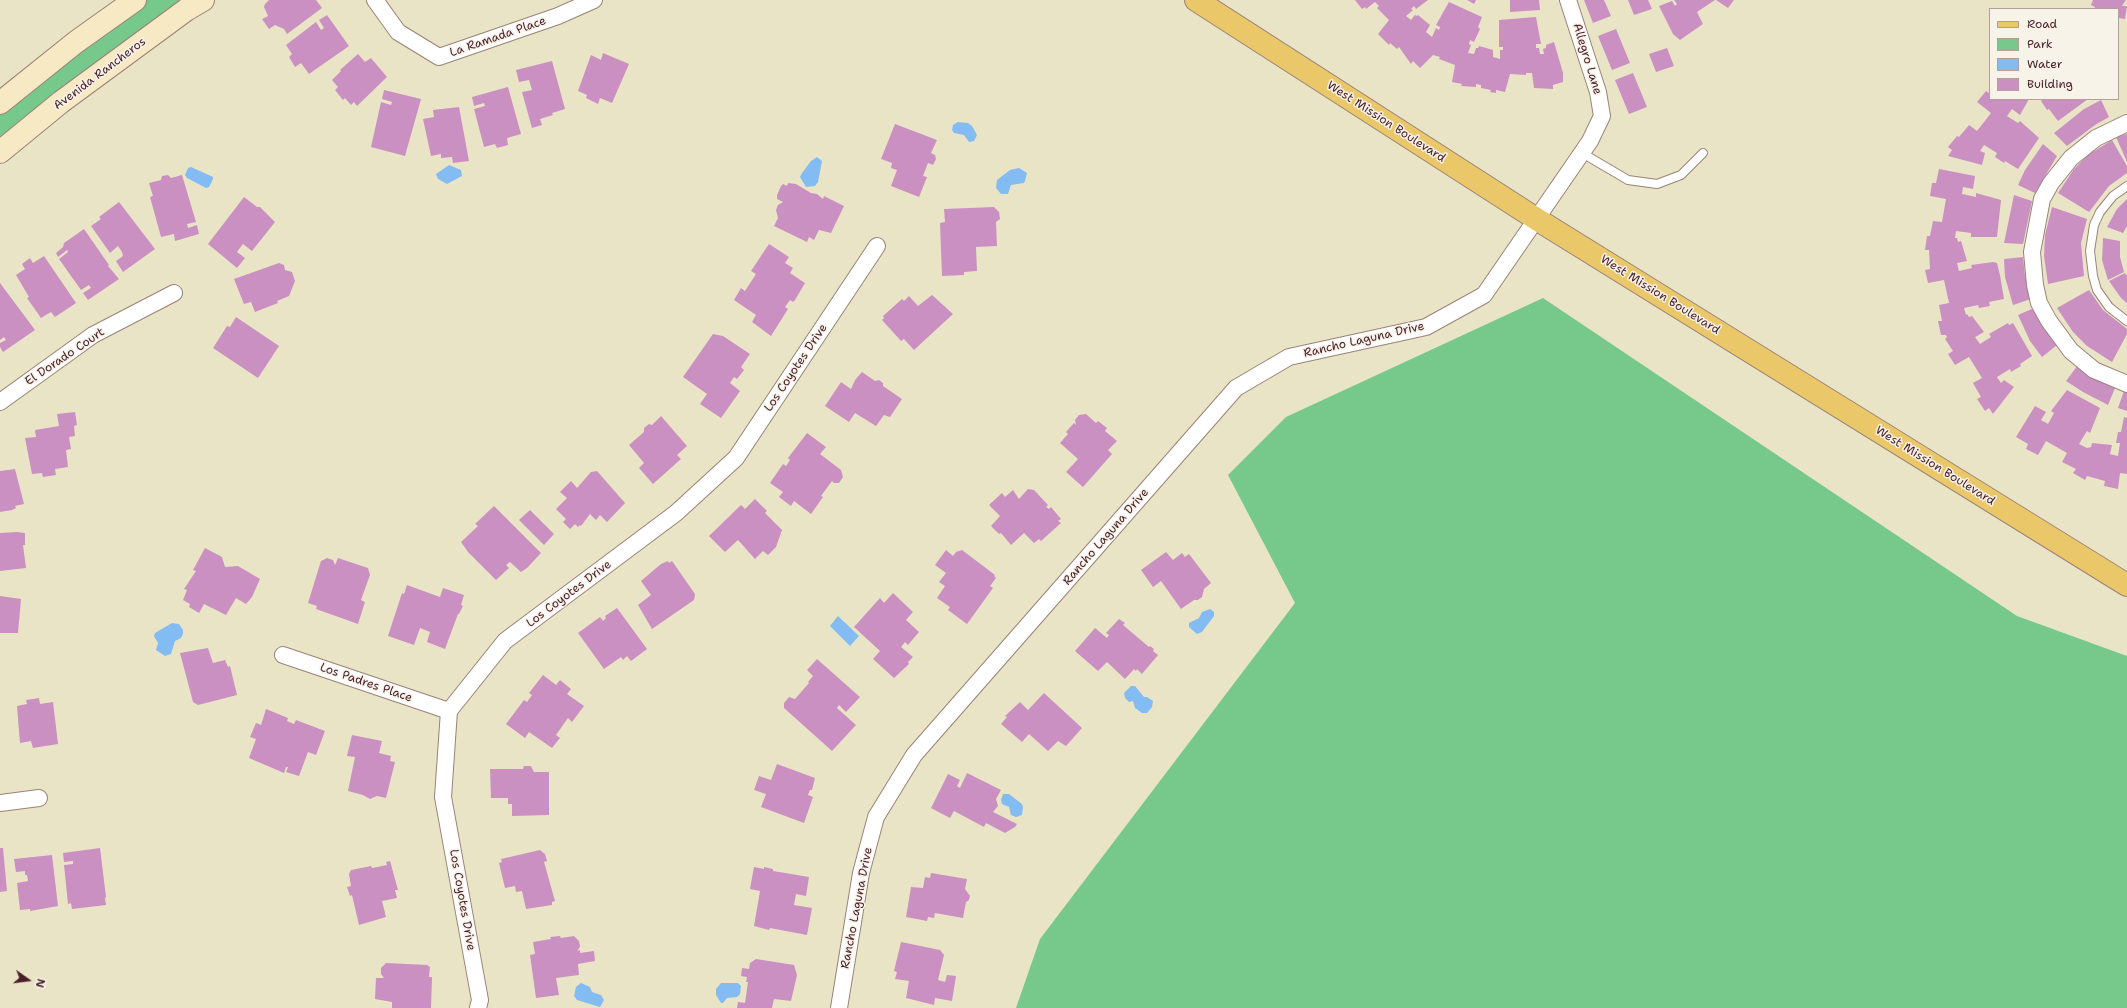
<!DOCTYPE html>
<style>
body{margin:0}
#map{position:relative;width:2127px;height:1008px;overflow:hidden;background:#eae4c6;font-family:"Shantell Sans",sans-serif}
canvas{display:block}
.legend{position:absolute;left:1989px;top:8px;width:130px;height:92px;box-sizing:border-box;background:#f7f3e8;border:1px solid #b29e9c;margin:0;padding:5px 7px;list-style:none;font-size:12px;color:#4a1f2b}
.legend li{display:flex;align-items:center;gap:8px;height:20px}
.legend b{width:20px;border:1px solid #b29e9c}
.north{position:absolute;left:8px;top:960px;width:40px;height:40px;-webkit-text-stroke:3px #f7f3e8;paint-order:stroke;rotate:104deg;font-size:11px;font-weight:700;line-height:16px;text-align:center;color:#4a1f2b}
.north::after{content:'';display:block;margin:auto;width:14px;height:18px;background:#4a1f2b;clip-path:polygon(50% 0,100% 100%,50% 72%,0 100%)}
</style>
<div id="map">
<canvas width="2127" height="1008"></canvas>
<ul class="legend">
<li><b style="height:5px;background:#eac769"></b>Road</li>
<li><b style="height:11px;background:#77c98b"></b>Park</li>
<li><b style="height:11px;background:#82bcf3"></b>Water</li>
<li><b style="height:11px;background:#ca90c2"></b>Building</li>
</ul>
<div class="north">N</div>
</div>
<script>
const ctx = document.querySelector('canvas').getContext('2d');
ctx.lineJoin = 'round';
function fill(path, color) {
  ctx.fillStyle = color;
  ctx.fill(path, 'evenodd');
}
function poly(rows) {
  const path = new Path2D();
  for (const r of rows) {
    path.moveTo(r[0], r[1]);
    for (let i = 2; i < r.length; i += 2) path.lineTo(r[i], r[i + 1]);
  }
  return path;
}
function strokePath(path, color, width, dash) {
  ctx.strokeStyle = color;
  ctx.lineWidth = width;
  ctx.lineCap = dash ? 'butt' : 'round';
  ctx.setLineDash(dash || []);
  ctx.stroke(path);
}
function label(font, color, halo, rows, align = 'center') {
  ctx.font = font + ' "Shantell Sans",sans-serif';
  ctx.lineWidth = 3;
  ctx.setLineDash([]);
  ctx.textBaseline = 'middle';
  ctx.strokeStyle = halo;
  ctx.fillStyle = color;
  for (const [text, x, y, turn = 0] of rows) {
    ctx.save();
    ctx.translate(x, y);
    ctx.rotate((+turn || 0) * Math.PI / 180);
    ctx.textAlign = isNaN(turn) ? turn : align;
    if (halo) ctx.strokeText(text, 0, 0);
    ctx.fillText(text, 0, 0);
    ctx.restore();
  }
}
fill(poly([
 [142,0,201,0,0,146,0,110],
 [1543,298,2017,616,2127,656,2127,1008,1016,1008,1040,939,1295,603,1228,475,1286,417]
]), '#77c98b');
fill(poly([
 [958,122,968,123,972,126,977,135,974,141,969,142,964,135,954,133,952,130,953,125],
 [817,157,822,161,818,182,815,186,806,187,800,177,802,173,811,161],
 [449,165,461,170,462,176,447,184,438,179,436,174],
 [191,167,213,177,213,179,209,187,206,188,187,178,185,175,188,168],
 [1019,168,1027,173,1025,181,1024,183,1011,185,1008,194,1001,194,996,188,997,180,1010,170],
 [1210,609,1214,612,1214,616,1202,632,1197,634,1189,627,1189,623,1199,618,1202,612],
 [838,616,859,636,850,646,830,626],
 [172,623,179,624,183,630,183,634,181,638,175,641,171,654,165,656,156,650,158,643,154,636,155,633],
 [1131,686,1135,686,1144,697,1147,697,1153,701,1152,707,1147,713,1142,713,1135,708,1133,701,1129,702,1125,698,1124,693],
 [1003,794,1009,794,1022,804,1023,807,1022,815,1016,817,1011,815,1009,807,1002,804,1001,800],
 [581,983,590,987,592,992,601,995,604,1000,600,1007,577,1000,574,996,576,987],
 [721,983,738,983,741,986,740,994,737,997,727,998,723,1003,721,1003,716,995,716,989]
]), '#82bcf3');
fill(poly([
 [269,0,316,0,322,8,287,34,284,29,275,25,269,29,262,19,268,16,264,7,265,4],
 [1355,0,1428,0,1416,9,1414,6,1411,9,1413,10,1406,16,1411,20,1415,15,1417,16,1418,15,1430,25,1426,32,1432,37,1436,28,1439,30,1440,27,1436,25,1449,2,1482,17,1478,27,1480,29,1474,42,1470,40,1469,44,1471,45,1468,53,1474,54,1476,48,1478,48,1479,46,1493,50,1493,57,1500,59,1500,50,1503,50,1503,47,1499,47,1499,20,1536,17,1541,44,1536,44,1536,48,1539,48,1540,54,1544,54,1543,49,1546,48,1546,45,1554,42,1563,73,1563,82,1553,85,1553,89,1534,88,1532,73,1526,73,1526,75,1510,74,1505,92,1496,90,1496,93,1490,92,1491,90,1481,88,1481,85,1476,84,1476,87,1461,86,1462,84,1452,82,1455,65,1439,59,1440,57,1433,55,1420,68,1413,61,1411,64,1399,47,1397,49,1390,43,1389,45,1378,34,1389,20,1377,8,1379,6,1375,2,1366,9,1365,7,1362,9],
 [1467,0,1476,0,1474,4],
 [1510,0,1539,0,1540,10,1510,12],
 [1584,0,1604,0,1611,16,1593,23],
 [1628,0,1648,0,1652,9,1634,15],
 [1674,0,1715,0,1697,12,1703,24,1680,40,1673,34,1659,6,1672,1,1675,6,1677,4],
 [1716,0,1734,0,1728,8],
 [2093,0,2126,0,2122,6,2127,6,2125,19,2118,18,2118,9,2094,9,2095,7,2091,5],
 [327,15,349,46,309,74,301,63,295,67,289,57,292,54,286,45,316,22,321,30,324,28,319,20],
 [1616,29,1630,63,1612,70,1598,36],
 [1667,48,1674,66,1656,72,1649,54],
 [603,53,629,64,612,103,600,98,598,104,586,98,587,95,578,91,591,55,601,60],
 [358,54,365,62,371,58,387,77,357,106,354,102,351,105,345,98,343,100,335,90,338,87,332,80,341,71,340,70],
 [552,61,565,109,552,113,553,115,540,119,542,125,532,128,522,92,532,90,529,80,519,82,516,70],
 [1633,73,1647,107,1629,114,1615,80],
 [508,87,521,134,507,138,508,145,497,148,495,144,484,147,474,109,485,106,484,103,474,106,472,97],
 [384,90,421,99,405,156,371,147,381,102,391,105,392,102,382,99],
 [1986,91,1990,94,1990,99,2029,99,2020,115,2012,109,2007,116,2018,123,2020,121,2039,138,2018,169,2005,161,2004,163,1995,157,1997,153,1984,145,1980,151,1985,153,1982,165,1948,156,1952,150,1948,147,1957,136,1959,137,1969,125,1977,131,1991,113,1977,102],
 [2043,99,2088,99,2058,121,2049,109,2047,110,2041,101],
 [2101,100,2109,117,2095,125,2067,146,2054,133,2084,109],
 [459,107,469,161,453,163,452,157,441,158,441,154,431,156,423,119,434,117,433,110],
 [895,124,937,140,931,153,935,155,936,159,933,165,928,163,923,176,927,177,919,197,891,186,897,170,891,168,892,163,881,159],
 [2127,134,2127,162,2116,137],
 [2112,140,2127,166,2127,173,2109,186,2089,212,2058,193,2074,169,2088,155],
 [2043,144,2057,156,2035,193,2018,185,2025,170],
 [1939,169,1975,176,1973,189,1963,187,1962,194,1976,197,1976,193,2001,200,1997,237,1971,237,1971,233,1956,231,1955,238,1957,238,1958,242,1961,241,1967,261,1957,263,1959,271,1972,268,1971,265,1993,262,1997,263,2000,275,2004,299,1989,302,1990,306,1979,308,1978,305,1964,308,1966,315,1967,314,1969,317,1972,316,1984,332,1975,337,1980,344,1991,337,1989,334,2008,323,2009,325,2013,323,2032,356,2020,364,2021,366,2011,372,2010,369,1997,377,2001,383,2004,380,2014,387,1993,414,1989,408,1985,411,1977,399,1981,397,1973,383,1982,378,1969,357,1955,365,1948,354,1953,351,1945,339,1947,337,1946,335,1941,335,1938,321,1942,321,1939,305,1949,303,1944,280,1928,283,1925,270,1930,269,1929,250,1925,250,1927,236,1930,236,1933,221,1942,222,1946,199,1930,196,1932,183,1936,183],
 [168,175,171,178,182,175,196,222,187,224,188,228,197,225,199,234,175,241,174,234,161,237,150,197,153,196,149,183,161,180,162,176],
 [788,183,796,184,811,193,817,194,823,199,824,196,844,206,831,233,819,230,814,240,809,237,807,242,774,226,778,218,776,210,778,205,783,202,777,199,777,195,781,186,783,184,787,186],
 [2014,195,2032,201,2023,244,2004,243],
 [244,197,257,207,260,207,275,222,252,251,243,244,237,252,245,258,237,268,208,244],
 [2127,199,2127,226,2123,233,2107,227,2117,209],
 [119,202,155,249,123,272,116,261,123,256,122,252,118,246,110,253,91,226,101,219,99,217],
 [994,207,999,212,1000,219,996,222,997,246,976,247,977,271,964,272,964,275,942,276,940,223,945,222,944,209],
 [2052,207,2087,219,2081,243,2084,276,2048,284,2044,256,2045,235],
 [84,229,109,265,108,266,119,279,88,300,83,293,91,288,89,285,81,290,59,259,68,252,67,250,58,257,56,253,63,247,64,243],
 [2103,238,2120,241,2120,257,2124,272,2108,280,2102,260],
 [769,244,789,257,785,263,793,268,790,273,805,283,795,300,793,302,790,300,785,307,788,309,771,336,752,322,756,315,734,300,741,288,745,291,756,274,751,271],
 [44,256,76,303,55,317,51,312,41,318,27,298,29,297,16,275,25,269,22,264,30,258,33,263],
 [2023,257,2025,276,2031,299,2013,305,2005,277,2004,259],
 [279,263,284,265,285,270,292,272,295,281,289,296,277,301,278,303,255,312,251,302,244,304,234,279],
 [2125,273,2127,276,2127,303,2121,298,2109,281],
 [0,283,35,330,3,352,0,347,0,343,6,340,4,337,0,340],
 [2089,290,2103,310,2127,329,2127,334,2112,362,2087,346,2073,332,2057,308],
 [932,295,953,314,914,350,904,339,901,341,882,320,884,318,883,316,902,299,904,301,909,296,918,306],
 [2034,308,2057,345,2042,357,2030,341,2018,315],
 [236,317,279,346,258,378,213,348,227,326,230,327],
 [713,334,723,336,750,354,741,367,744,370,737,379,734,377,730,383,740,391,721,418,700,404,707,394,683,377],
 [2078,365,2115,388,2108,405,2083,392,2066,381],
 [862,372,875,381,879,380,883,383,883,386,902,399,890,417,884,415,876,426,855,413,849,422,825,406,841,382,851,389,855,380],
 [2067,390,2100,408,2090,433,2087,431,2079,444,2087,448,2091,447,2092,443,2112,445,2110,454,2118,456,2120,443,2116,443,2118,432,2121,432,2124,417,2127,418,2127,474,2120,473,2118,489,2104,486,2105,481,2087,476,2085,480,2073,473,2076,469,2062,462,2067,453,2046,441,2038,455,2026,449,2028,444,2016,437,2035,406,2046,412,2041,420,2048,424,2054,413,2051,411],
 [2124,391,2127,391,2127,411,2118,408],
 [75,412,77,425,74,426,75,436,69,437,71,449,66,450,68,467,55,469,56,475,43,477,42,473,32,474,25,438,36,437,35,430,59,426,57,414],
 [1086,414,1096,423,1098,421,1107,428,1105,431,1117,441,1108,450,1112,454,1083,487,1066,472,1078,459,1060,443,1068,434,1066,432,1074,423,1076,425,1075,420,1079,415],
 [661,416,687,446,677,455,681,459,653,484,639,468,644,463,629,445,644,432,644,428,649,424,652,425],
 [807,433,826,447,820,454,841,470,843,477,839,483,834,483,832,481,821,496,823,497,811,514,794,501,791,506,779,497,783,492,770,483,783,464,786,466,790,460,788,458],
 [15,469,24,504,15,506,16,508,12,510,0,512,0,471],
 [597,471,625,503,607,522,600,515,596,520,590,514,581,526,580,525,578,527,575,524,570,529,563,522,566,519,556,509,567,498,560,492,571,481,577,488,591,472],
 [1028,489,1034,490,1048,505,1046,507,1049,509,1051,507,1061,519,1058,521,1061,523,1041,541,1039,539,1034,543,1024,533,1011,545,1001,533,999,534,991,526,1000,516,989,505,1002,493,1005,497,1013,490,1019,499],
 [755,499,767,511,765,513,782,530,776,547,768,555,763,551,755,559,738,540,725,552,709,536,741,505,745,509],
 [494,506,541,553,527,568,521,572,510,562,506,565,509,568,496,580,468,552,461,542,478,526,475,524],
 [530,510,554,534,544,545,519,520],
 [17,532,25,533,25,545,23,545,26,568,0,571,0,533],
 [205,548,222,557,225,567,238,566,260,579,252,597,246,604,236,598,226,615,204,604,199,613,189,607,190,604,183,600,187,590,184,589,196,571,193,570],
 [946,550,953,556,956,552,962,550,995,575,994,576,996,578,990,586,993,588,967,624,948,610,950,607,937,598,945,586,939,582,946,573,935,565],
 [1166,552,1173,560,1182,553,1185,557,1189,554,1211,583,1204,589,1202,597,1198,600,1194,600,1181,609,1161,581,1153,587,1141,570],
 [327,558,333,560,335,565,338,558,368,568,370,575,361,600,365,602,358,624,316,609,317,606,308,603,321,561],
 [668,561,669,563,672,561,695,594,694,600,652,629,638,605,651,595,641,581,661,564],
 [407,585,440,597,443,588,464,595,461,605,463,606,459,614,458,614,445,649,427,642,430,632,420,628,414,645,388,636,402,593,404,594],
 [893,593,913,612,906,620,919,632,908,645,905,642,901,647,913,657,908,662,909,664,894,678,873,659,880,651,854,627,880,598,884,603],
 [0,596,21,599,18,633,0,633],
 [617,608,647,649,631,661,627,656,623,660,621,657,604,669,578,633,600,617,603,621,606,618,605,616],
 [1119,619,1125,623,1123,625,1149,647,1150,646,1154,649,1153,651,1158,655,1142,674,1137,669,1136,671,1134,669,1125,679,1107,662,1098,671,1075,651,1095,628,1107,638,1109,635,1106,633],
 [208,648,213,663,225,660,228,667,230,666,237,695,198,705,193,702,180,653],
 [817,659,860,697,846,712,839,705,837,708,856,725,832,751,784,708,784,703,789,697,795,699,809,683,808,682,813,676,807,670],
 [543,675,556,685,560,680,571,689,567,694,584,706,572,722,568,718,556,735,560,738,552,748,529,732,525,738,506,724,524,700,527,702,532,695,529,693],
 [1044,693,1082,728,1066,746,1058,741,1048,751,1029,734,1022,742,1001,724,1007,717,1005,716,1020,702,1028,710],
 [39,698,40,704,53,702,58,744,33,748,31,741,20,743,17,706,27,704,26,700],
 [266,709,288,718,287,721,294,724,296,720,325,731,316,755,308,752,299,776,286,772,288,767,286,767,284,773,249,758,256,739,250,737,256,723,261,725],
 [352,735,382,741,379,753,391,756,390,761,395,762,386,798,377,796,370,799,363,795,348,791,355,757,347,756],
 [777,764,815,778,812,790,810,790,808,795,813,797,804,823,761,807,766,794,754,790,759,776,771,780],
 [524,766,531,766,534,772,549,772,549,815,512,816,512,804,508,804,508,798,491,798,490,769,523,769],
 [967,773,1001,790,996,799,998,806,993,812,1017,824,1015,827,1005,833,986,823,984,827,954,811,950,818,931,808,948,774,960,780,957,786,960,788],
 [0,848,3,848,7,891,0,892],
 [100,848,106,897,105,898,106,905,72,909,71,903,68,904,64,865,73,864,73,861,64,862,63,853],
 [540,850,545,854,547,861,544,862,555,901,552,902,552,905,526,909,522,891,516,892,515,886,505,888,499,863,502,862,501,859],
 [52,855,58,906,30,911,30,909,20,910,17,883,28,881,27,875,25,875,25,871,16,872,14,859],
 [390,861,398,890,395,890,397,898,382,901,386,917,359,925,352,895,350,896,347,887,351,886,349,874,351,870,371,866,372,868,387,865,386,862],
 [754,867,764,869,764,867,773,869,773,871,809,877,806,896,796,894,794,905,812,908,807,935,770,928,769,930,754,926,760,891,750,889],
 [931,873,967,879,965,889,970,896,969,900,966,902,963,918,935,913,934,918,928,917,927,921,906,917,911,887,923,888,925,877,930,878],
 [560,936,561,938,574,936,579,941,580,947,577,951,580,950,580,953,594,951,595,961,578,964,579,975,556,978,559,995,536,998,530,955,535,954,533,942,551,939,550,937],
 [901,942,940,950,944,955,938,980,945,982,947,975,956,976,952,1001,935,998,934,1005,906,998,909,981,895,979,897,972,894,971],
 [756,959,794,965,797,975,791,1001,774,999,772,1008,737,1008,738,1002,745,1003,748,982,746,982,747,977,741,976,742,968,749,969,750,963],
 [386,963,427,965,430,967,429,977,432,977,431,1008,392,1008,392,1002,375,999,376,978,384,978,381,974,381,968]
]), '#ca90c2');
const service = poly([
 [1582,153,1628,180,1657,184,1681,175,1703,153],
 [2127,186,2113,196,2100,212,2094,225,2090,251,2093,276,2097,290,2109,307,2127,321]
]);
const minor = poly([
 [375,0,398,32,439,57,558,16,594,0],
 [2127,123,2096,138,2071,158,2051,183,2042,199,2032,252,2035,285,2039,303,2049,321,2071,351,2094,370,2127,384],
 [0,402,93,335,174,293],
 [283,655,449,711],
 [0,803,39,798],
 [478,1008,480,1000,443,797,449,711,505,641,676,513,736,458,877,246],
 [839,1008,861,873,876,817,914,755,1236,388,1289,357,1426,327,1484,295,1590,141,1602,116,1598,92,1568,0]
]);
const secondary = poly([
 [0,103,76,42,135,0],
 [0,152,61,102,186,10,203,0]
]);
const primary = poly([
 [1196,0,1538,220,2127,585]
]);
strokePath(service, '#9a8278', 10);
strokePath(minor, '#9a8278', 18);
strokePath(secondary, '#9a8278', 24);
strokePath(primary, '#9a8278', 24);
strokePath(service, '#fff', 8);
strokePath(minor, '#fff', 16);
strokePath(secondary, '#f7e9c3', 22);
strokePath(primary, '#eac769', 22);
label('12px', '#4a1f2b', '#f7f3e8', [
 ["La Ramada Place",498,37,-19],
 ["Allegro Lane",1587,59,73],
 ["Avenida Rancheros",100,74,-37],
 ["West Mission Boulevard",1386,122,33],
 ["West Mission Boulevard",1660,295,32],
 ["Rancho Laguna Drive",1364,340,-13],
 ["El Dorado Court",65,357,-34],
 ["Los Coyotes Drive",796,368,-56],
 ["West Mission Boulevard",1935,466,32],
 ["Rancho Laguna Drive",1106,537,-49],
 ["Los Coyotes Drive",569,594,-37],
 ["Los Padres Place",366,683,19],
 ["Los Coyotes Drive",462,900,80],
 ["Rancho Laguna Drive",857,908,-79]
]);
</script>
